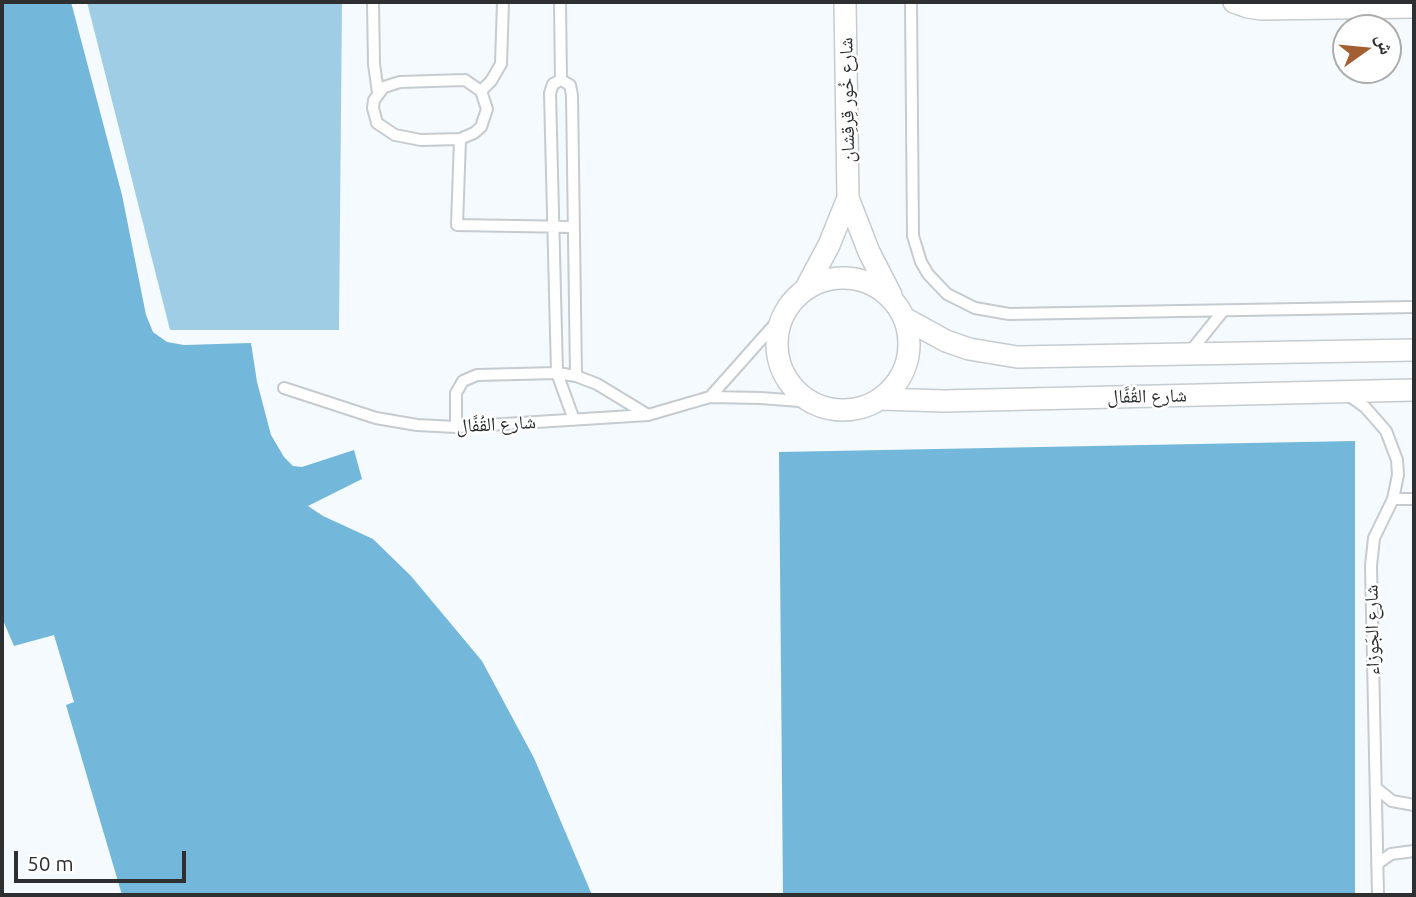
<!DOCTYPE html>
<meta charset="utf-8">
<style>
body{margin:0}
#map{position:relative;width:1416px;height:897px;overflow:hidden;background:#f4fafe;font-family:Ubuntu,"Noto Naskh Arabic",sans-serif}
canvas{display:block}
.frame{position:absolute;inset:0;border:4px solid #2d2f30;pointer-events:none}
.north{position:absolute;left:1332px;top:14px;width:70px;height:70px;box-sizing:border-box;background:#fff;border:2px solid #abacac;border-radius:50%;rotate:75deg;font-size:19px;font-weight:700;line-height:28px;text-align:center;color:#2d2f30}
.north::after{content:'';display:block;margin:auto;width:24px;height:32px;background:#a35e31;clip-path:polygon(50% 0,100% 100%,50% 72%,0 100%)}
.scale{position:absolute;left:14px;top:851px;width:172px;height:32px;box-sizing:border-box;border:4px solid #2d2f30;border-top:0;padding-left:9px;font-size:21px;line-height:24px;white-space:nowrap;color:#2d2f30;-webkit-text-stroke:5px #fff;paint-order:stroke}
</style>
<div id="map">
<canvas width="1416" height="897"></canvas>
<div class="frame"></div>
<div class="north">ش</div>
<div class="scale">50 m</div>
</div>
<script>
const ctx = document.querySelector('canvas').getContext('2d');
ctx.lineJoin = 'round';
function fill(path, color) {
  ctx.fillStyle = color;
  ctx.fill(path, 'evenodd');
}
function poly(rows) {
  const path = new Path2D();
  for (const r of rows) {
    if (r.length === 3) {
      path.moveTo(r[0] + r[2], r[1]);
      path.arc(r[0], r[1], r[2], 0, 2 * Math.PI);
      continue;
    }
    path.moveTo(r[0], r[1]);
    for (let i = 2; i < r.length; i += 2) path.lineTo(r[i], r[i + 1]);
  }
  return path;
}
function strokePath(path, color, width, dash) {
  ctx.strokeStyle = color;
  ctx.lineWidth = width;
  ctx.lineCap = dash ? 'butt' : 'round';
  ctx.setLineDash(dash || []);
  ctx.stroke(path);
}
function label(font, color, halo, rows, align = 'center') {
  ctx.font = font + ' Ubuntu,"Noto Naskh Arabic",sans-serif';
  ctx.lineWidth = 5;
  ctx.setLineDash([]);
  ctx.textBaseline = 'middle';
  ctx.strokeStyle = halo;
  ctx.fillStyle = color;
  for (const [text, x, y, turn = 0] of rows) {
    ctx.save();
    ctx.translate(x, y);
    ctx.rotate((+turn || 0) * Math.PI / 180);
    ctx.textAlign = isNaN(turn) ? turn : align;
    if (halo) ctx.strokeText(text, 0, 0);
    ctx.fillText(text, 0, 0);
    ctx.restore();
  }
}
fill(poly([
 [87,2,342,2,339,330,170,330]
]), '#a0cde6');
fill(poly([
 [2,2,71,2,122,195,146,315,153,332,167,342,184,345,251,343,257,382,271,435,284,457,293,466,302,467,354,450,362,479,308,506,323,516,373,539,411,576,482,661,534,758,592,895,122,895,66,705,74,702,54,635,14,646,2,618],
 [1355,441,1355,895,783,895,779,452]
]), '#73b7da');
const service = poly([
 [373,2,374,64,378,93],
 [560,2,561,80],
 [911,2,913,236,921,262,928,274,947,294,975,308,1009,314,1414,307],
 [465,80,481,91,487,109,481,127,474,133,460,139,421,140,395,135,377,123,373,108,374,100,384,87,400,82,465,80],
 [561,80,553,84,550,93,557,373,574,420],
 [561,80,570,85,572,95,576,376],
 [481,91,491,81,501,64,503,2],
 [460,139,457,225,574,227],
 [1190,352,1223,311],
 [284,388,376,418,417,425,456,427,648,415,710,397,761,398,812,402],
 [1348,395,1365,407,1386,431,1397,460,1398,475,1393,499,1374,538,1371,566,1378,895],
 [710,397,783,315],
 [456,427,456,393,463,381,477,375,557,373,576,376,597,384,648,415],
 [1393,499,1414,499],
 [1376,788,1392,801,1414,805],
 [1377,864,1391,854,1414,851]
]);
const minor = poly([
 [845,2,848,198,869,252,891,295],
 [1234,2,1248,7,1261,9,1414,7],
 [843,344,66],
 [805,290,829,245,848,198],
 [904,318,946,341,969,349,1017,357,1414,350],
 [881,399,944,401,1414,390]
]);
strokePath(service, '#c5cbce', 14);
strokePath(minor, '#c5cbce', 24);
strokePath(service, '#fff', 10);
strokePath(minor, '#fff', 21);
label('19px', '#2d2f30', '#fff', [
 ["شارع خُور قِرقِشان",847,100,-91],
 ["شارع القُفَّال",1147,396,-1],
 ["شارع القُفَّال",496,424,-3],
 ["شارع الجَوزاء",1372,630,-91]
]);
</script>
